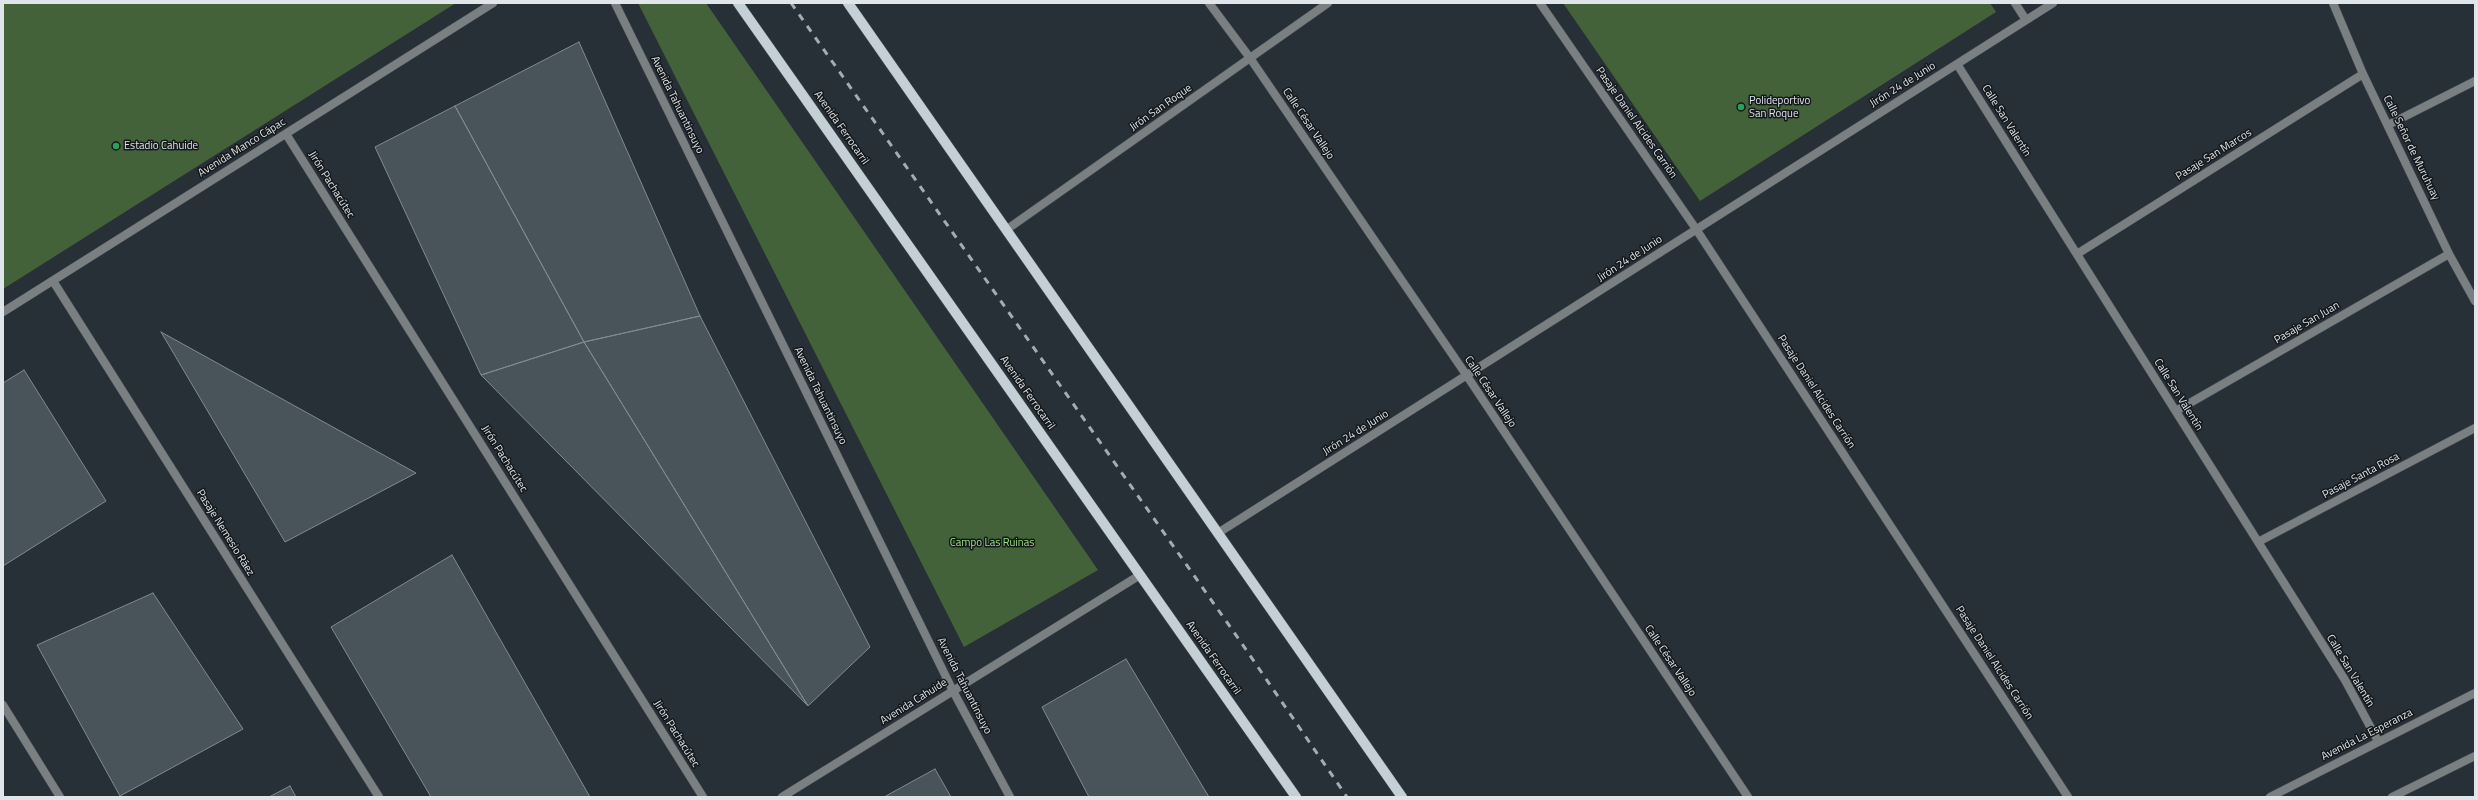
<!DOCTYPE html>
<meta charset="utf-8">
<style>
body{margin:0}
#map{position:relative;width:2478px;height:800px;overflow:hidden;background:#273037;font-family:"Titillium Web",sans-serif}
canvas{display:block}
.frame{position:absolute;inset:0;border:4px solid #dfe5e9;pointer-events:none}
</style>
<div id="map">
<canvas width="2478" height="800"></canvas>
<div class="frame"></div>
</div>
<script>
const ctx = document.querySelector('canvas').getContext('2d');
ctx.lineJoin = 'round';
function fill(path, color) {
  ctx.fillStyle = color;
  ctx.fill(path, 'evenodd');
}
function poly(rows) {
  const path = new Path2D();
  for (const r of rows) {
    path.moveTo(r[0], r[1]);
    for (let i = 2; i < r.length; i += 2) path.lineTo(r[i], r[i + 1]);
  }
  return path;
}
function strokePath(path, color, width, dash) {
  ctx.strokeStyle = color;
  ctx.lineWidth = width;
  ctx.lineCap = dash ? 'butt' : 'round';
  ctx.setLineDash(dash || []);
  ctx.stroke(path);
}
function label(font, color, halo, rows, align = 'center') {
  ctx.font = font + ' "Titillium Web",sans-serif';
  ctx.lineWidth = 3;
  ctx.setLineDash([]);
  ctx.textBaseline = 'middle';
  ctx.strokeStyle = halo;
  ctx.fillStyle = color;
  for (const [text, x, y, turn = 0] of rows) {
    ctx.save();
    ctx.translate(x, y);
    ctx.rotate((+turn || 0) * Math.PI / 180);
    ctx.textAlign = isNaN(turn) ? turn : align;
    if (halo) ctx.strokeText(text, 0, 0);
    ctx.fillText(text, 0, 0);
    ctx.restore();
  }
}
fill(poly([
 [3,3,456,3,3,289],
 [638,3,706,3,1098,570,964,647],
 [1563,3,1990,3,1996,12,1700,201]
]), '#446239');
const building = poly([
 [579,42,700,316,584,342,455,106,579,42],
 [455,106,584,342,481,375,375,147,455,106],
 [700,316,870,647,808,706,584,342,700,316],
 [161,332,416,473,285,542,161,332],
 [584,342,808,706,481,375,584,342],
 [24,370,106,501,3,566,3,383,24,370],
 [452,555,590,797,431,797,331,627,452,555],
 [153,593,243,729,120,796,37,645,153,593],
 [1126,659,1209,797,1089,797,1042,707,1126,659],
 [935,769,951,797,884,797,935,769],
 [290,786,296,797,269,797,290,786]
]);
fill(building, '#49535a');
strokePath(building, '#808a92', 1);
const minor = poly([
 [615,3,953,691,1010,797],
 [1209,3,1250,58,1467,376,1748,797],
 [1540,3,1696,229,2068,797],
 [2015,3,2026,20],
 [2333,3,2363,74,2449,254,2475,301],
 [1957,64,2345,680,2378,741],
 [2388,125,2475,81],
 [286,134,703,797],
 [1006,230,1328,3],
 [2077,254,2363,74],
 [53,281,379,797],
 [3,312,493,3],
 [2176,411,2449,254],
 [1218,533,2053,3],
 [2258,542,2475,428],
 [3,705,60,797],
 [782,797,1140,575]
]);
const tertiary = poly([
 [2270,797,2475,693],
 [2392,797,2475,756]
]);
const primary = poly([
 [738,3,1296,797],
 [848,3,1402,797]
]);
strokePath(minor, '#444d53', 9);
strokePath(tertiary, '#444d53', 9);
strokePath(primary, '#444d53', 11);
strokePath(minor, '#7a7f82', 8);
strokePath(tertiary, '#7a7f82', 8);
strokePath(primary, '#c4d0d5', 10);
strokePath(poly([
 [791,3,1238,638,1347,797]
]), '#a5acb1', 3, [7, 7]);
for (const [x, y, r, color] of [
 [1741,107,4,"#2e9e5b"],
 [116,146,4,"#2e9e5b"]
]) {
  const dot = new Path2D();
  dot.arc(x, y, r, 0, 2 * Math.PI);
  ctx.fillStyle = color;
  ctx.fill(dot);
  strokePath(dot, '#14181b', 1.5);
}
label('11px', '#dfe5e9', '#14181b', [
 ["Jirón 24 de Junio",1903,85,-32],
 ["Avenida Tahuantinsuyo",677,105,64],
 ["Jirón San Roque",1161,108,-35],
 ["Calle San Valentín",2006,121,58],
 ["Pasaje Daniel Alcides Carrión",1636,123,55],
 ["Calle César Vallejo",1308,124,56],
 ["Avenida Ferrocarril",841,128,55],
 ["Avenida Manco Cápac",242,148,-32],
 ["Calle Señor de Muruhuay",2411,148,64],
 ["Pasaje San Marcos",2214,155,-32],
 ["Jirón Pachacútec",331,185,58],
 ["Jirón 24 de Junio",1630,259,-33],
 ["Pasaje San Juan",2307,323,-30],
 ["Calle César Vallejo",1490,392,56],
 ["Pasaje Daniel Alcides Carrión",1816,392,57],
 ["Avenida Ferrocarril",1027,393,55],
 ["Calle San Valentín",2178,395,58],
 ["Avenida Tahuantinsuyo",820,396,64],
 ["Jirón 24 de Junio",1356,433,-32],
 ["Jirón Pachacútec",504,459,58],
 ["Pasaje Santa Rosa",2361,476,-28],
 ["Pasaje Nemesio Ráez",225,533,58],
 ["Avenida Ferrocarril",1213,658,55],
 ["Calle César Vallejo",1670,661,56],
 ["Pasaje Daniel Alcides Carrión",1994,663,57],
 ["Calle San Valentín",2350,671,59],
 ["Avenida Tahuantinsuyo",964,686,63],
 ["Avenida Cahuide",914,702,-32],
 ["Jirón Pachacútec",676,734,58],
 ["Avenida La Esperanza",2367,735,-27]
]);
label('11px', '#dfe5e9', '#14181b', [
 ["Polideportivo",1749,101],
 ["San Roque",1749,114],
 ["Estadio Cahuide",124,146]
], 'left');
label('11px', '#9be381', '#14181b', [
 ["Campo Las Ruinas",992,543]
]);
</script>
